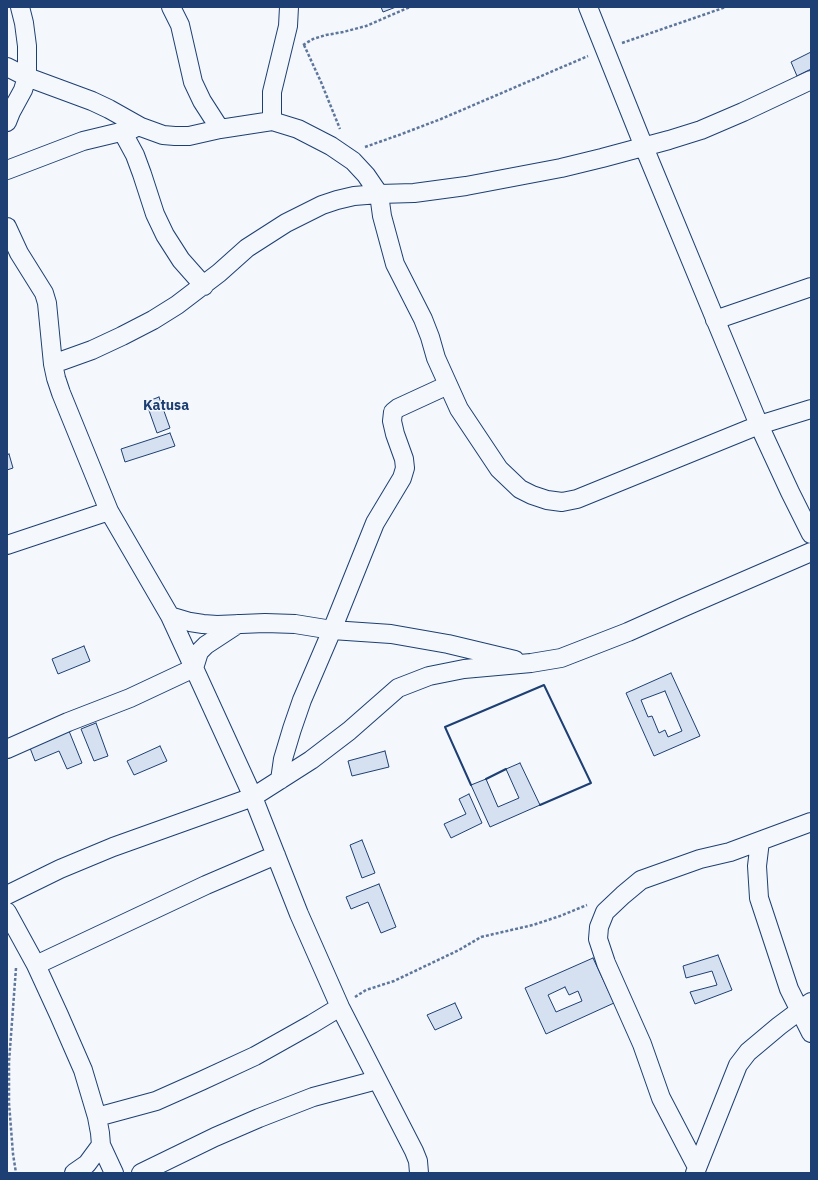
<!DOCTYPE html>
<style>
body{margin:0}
#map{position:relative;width:818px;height:1180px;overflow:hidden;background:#f4f7fb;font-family:"IBM Plex Sans",sans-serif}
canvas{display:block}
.frame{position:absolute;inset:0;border:8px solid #1d3f73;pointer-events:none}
</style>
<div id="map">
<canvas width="818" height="1180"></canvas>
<div class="frame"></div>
</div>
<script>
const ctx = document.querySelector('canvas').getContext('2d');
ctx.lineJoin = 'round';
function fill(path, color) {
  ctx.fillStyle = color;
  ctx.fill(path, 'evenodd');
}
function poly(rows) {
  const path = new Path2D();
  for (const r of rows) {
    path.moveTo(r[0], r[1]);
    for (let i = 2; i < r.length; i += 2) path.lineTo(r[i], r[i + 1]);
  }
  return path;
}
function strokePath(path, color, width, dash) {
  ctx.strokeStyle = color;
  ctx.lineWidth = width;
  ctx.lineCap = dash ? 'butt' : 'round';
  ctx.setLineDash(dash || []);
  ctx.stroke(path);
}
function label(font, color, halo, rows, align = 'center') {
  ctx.font = font + ' "IBM Plex Sans",sans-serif';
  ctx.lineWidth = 3;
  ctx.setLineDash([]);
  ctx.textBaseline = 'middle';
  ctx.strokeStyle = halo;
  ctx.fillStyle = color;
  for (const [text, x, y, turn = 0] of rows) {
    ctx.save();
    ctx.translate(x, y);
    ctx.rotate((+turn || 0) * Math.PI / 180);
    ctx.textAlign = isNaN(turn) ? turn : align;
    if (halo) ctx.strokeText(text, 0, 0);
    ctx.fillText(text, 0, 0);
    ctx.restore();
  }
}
const building = poly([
 [381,7,396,7,383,12,381,7],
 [811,52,811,69,797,76,791,62,811,52],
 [159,397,170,428,157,433,146,402,159,397],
 [170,433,175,446,125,462,121,449,170,433],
 [9,454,13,468,7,470,7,455,9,454],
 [84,646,90,661,58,674,52,659,84,646],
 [671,673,700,736,654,756,626,693,671,673],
 [665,691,682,731,668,737,665,730,659,733,652,716,648,717,641,700,665,691],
 [96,723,108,756,94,761,81,729,96,723],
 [69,731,82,763,67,769,59,751,35,761,30,748,69,731],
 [160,746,167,761,134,775,127,761,160,746],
 [385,751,389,767,352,776,348,761,385,751],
 [520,763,540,805,490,827,471,785,486,779,498,807,519,798,506,769,520,763],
 [469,794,482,823,451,838,444,824,466,814,459,799,469,794],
 [362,840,375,873,362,878,350,845,362,840],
 [379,884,396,927,381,933,368,902,351,909,346,897,379,884],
 [718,955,732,990,695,1004,690,992,717,985,712,971,686,978,683,966,718,955],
 [593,958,614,1003,546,1034,525,988,593,958],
 [565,987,569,995,578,991,582,1001,556,1012,548,995,565,987],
 [455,1003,462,1018,435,1030,427,1015,455,1003]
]);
fill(building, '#d5e0f0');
strokePath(building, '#1d3f73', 1);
const minor = poly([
 [171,7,180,25,193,82,202,101,220,129],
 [588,7,644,147,759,425,790,492,811,534],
 [7,67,27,77,92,101,109,109,141,127,163,135,175,136,189,136,220,129,272,121,298,129,331,146,353,161,366,175,379,194,382,216,395,264,423,319,430,337,436,358,459,409,499,469,520,489,532,495,547,500,562,502,577,499,759,425,811,409],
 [272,121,272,92,288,26,289,7],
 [7,122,11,112,23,90,27,77,27,46,24,23,20,7],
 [122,131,135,155,142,174,155,214,165,235,181,260,204,286],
 [7,170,83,141,133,129],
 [7,227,19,253,44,293,47,303,53,364,56,378,61,393,109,511,170,616,194,668,253,797,299,914,340,1007,414,1151,418,1161,419,1173],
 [715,320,811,287],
 [53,364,92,350,122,336,153,320,177,305,219,273,247,248,286,223,322,205,337,200,354,196,379,194,414,193,466,186,561,168,602,158,669,140,701,130,743,112,811,80],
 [7,545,109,511],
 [170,616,190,622,203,624,217,625,265,623,295,624,332,630,391,634,448,644,515,660],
 [7,749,68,722,130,698,194,668,199,652,206,645,238,624],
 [280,780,283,759,292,729,302,700,332,630,375,523,402,478,405,468,404,459,395,434,392,421,393,412,398,408,448,385],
 [760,841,757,866,759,898,789,989,811,1033],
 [7,895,60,869,113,847,253,797,311,760,349,731,398,688,429,676,464,669,531,663,561,658,628,632,684,607,811,552],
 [7,912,36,965,59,1015,83,1070,97,1117,100,1133,101,1145,87,1164,74,1173],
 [36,965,206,885,276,855],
 [97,1117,156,1101,201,1081,255,1056,312,1024,340,1007],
 [101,1145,114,1173],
 [697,1167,661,1098,642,1044,606,963,598,939,599,927,605,912,623,895,641,880,700,859,730,852,811,822],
 [141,1173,215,1137,259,1118,313,1097,377,1080],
 [695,1173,738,1065,748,1052,779,1026,811,1002]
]);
strokePath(minor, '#1d3f73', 20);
strokePath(poly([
 [622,43,726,7],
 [303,45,313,39,326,35,343,32,366,26,410,7],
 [304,45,321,82,340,129],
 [365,147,399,135,441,119,588,56],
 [16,968,9,1062,9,1103,13,1154,16,1173],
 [355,997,366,990,394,981,459,950,481,937,533,925,560,916,587,905]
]), '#5e769c', 2.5, [3, 2]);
strokePath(minor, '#f4f7fb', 18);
strokePath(poly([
 [486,779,506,769],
 [471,785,445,727,544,685,591,783,540,805]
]), '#1d3f73', 2);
label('bold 14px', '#1d3f73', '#f4f7fb', [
 ["Katusa",166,406]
]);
</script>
